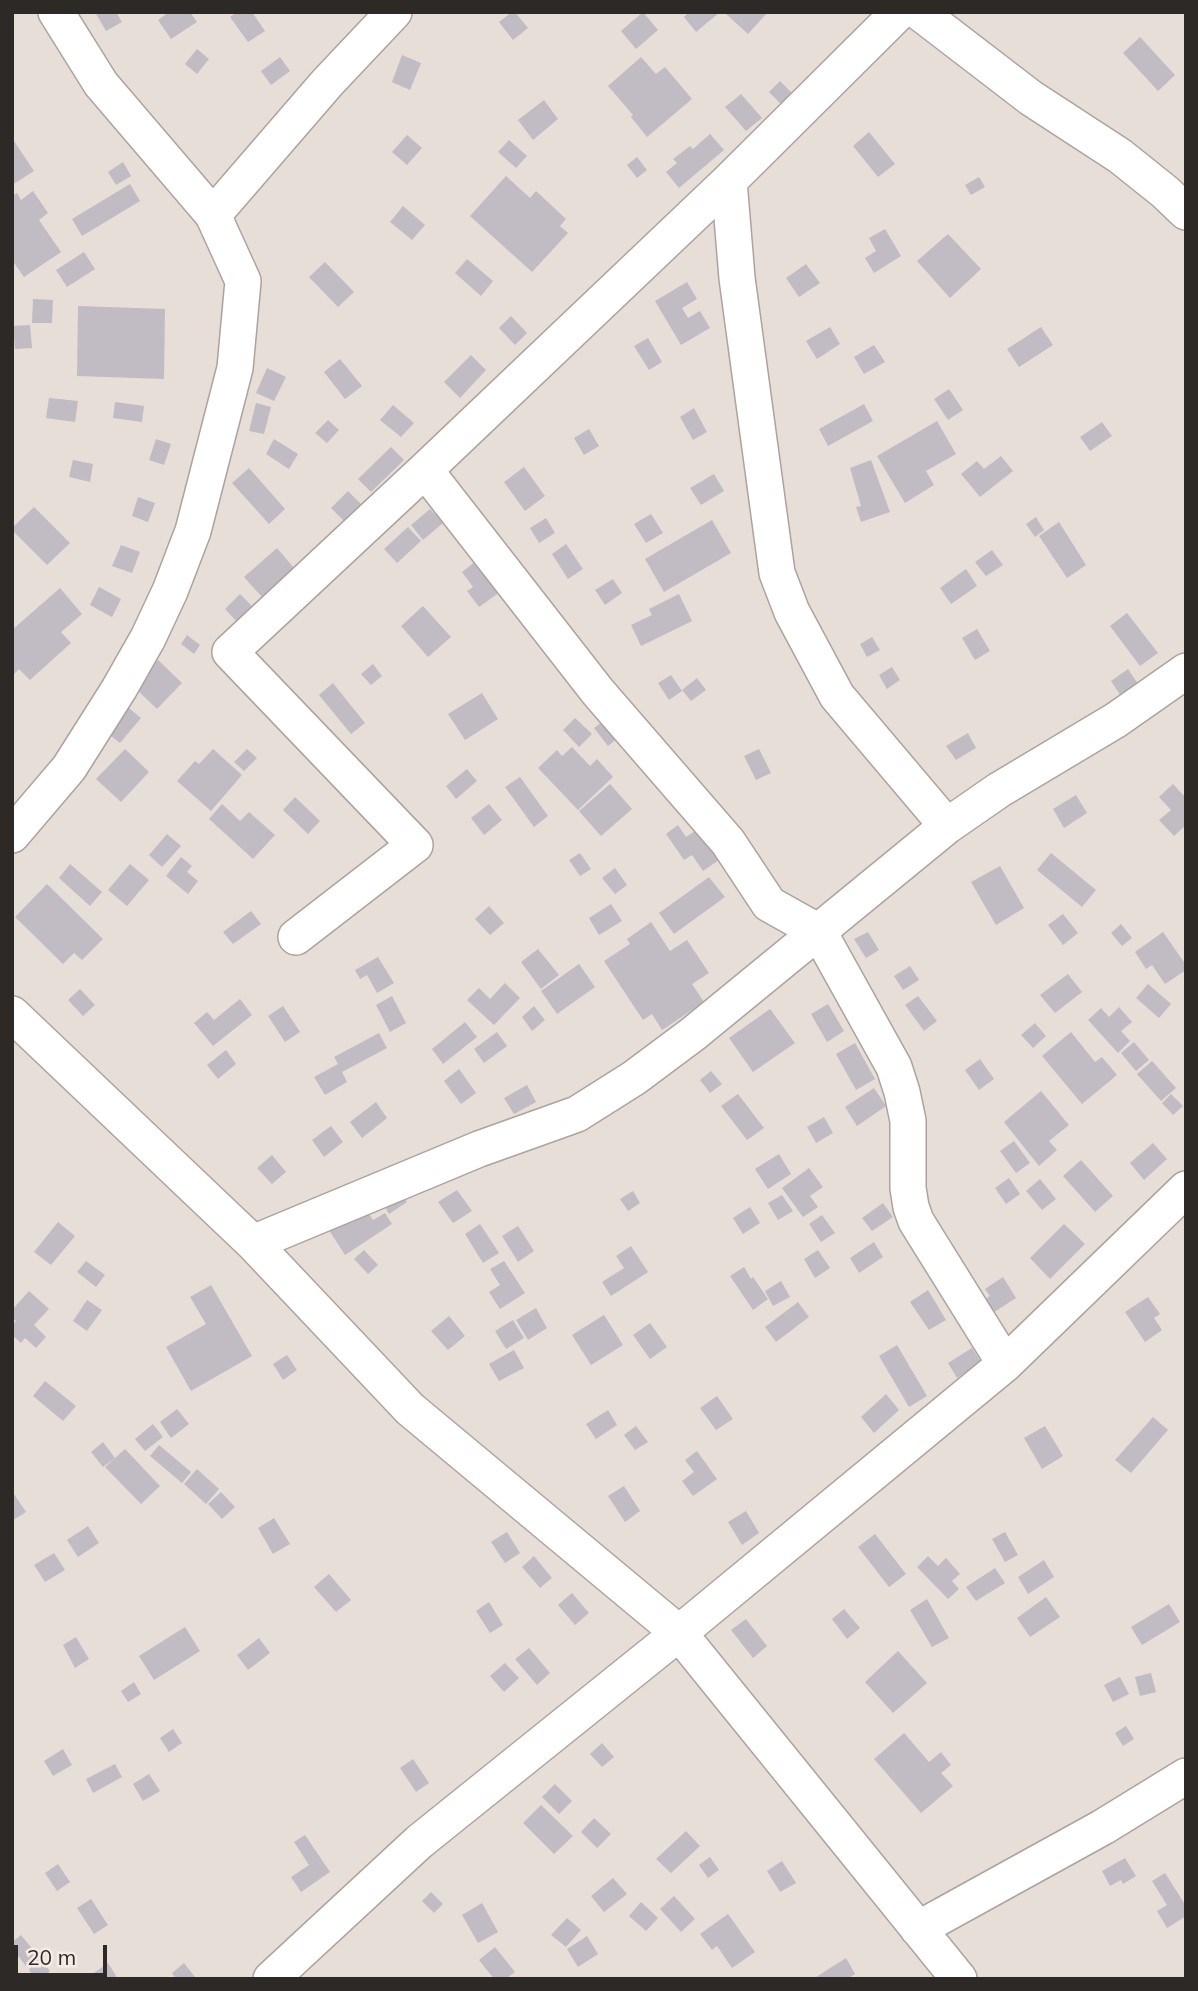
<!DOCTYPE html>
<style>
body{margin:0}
#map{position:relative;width:1198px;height:1991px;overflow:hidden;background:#e7ded8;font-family:Mulish,sans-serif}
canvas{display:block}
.frame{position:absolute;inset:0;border:14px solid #2d2927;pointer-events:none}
.scale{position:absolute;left:14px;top:1945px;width:93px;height:32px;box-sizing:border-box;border:4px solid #2d2927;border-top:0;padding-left:9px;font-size:21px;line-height:24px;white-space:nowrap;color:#2d2927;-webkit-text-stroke:5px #f5ebe5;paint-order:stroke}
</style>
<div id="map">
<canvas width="1198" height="1991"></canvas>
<div class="frame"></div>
<div class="scale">20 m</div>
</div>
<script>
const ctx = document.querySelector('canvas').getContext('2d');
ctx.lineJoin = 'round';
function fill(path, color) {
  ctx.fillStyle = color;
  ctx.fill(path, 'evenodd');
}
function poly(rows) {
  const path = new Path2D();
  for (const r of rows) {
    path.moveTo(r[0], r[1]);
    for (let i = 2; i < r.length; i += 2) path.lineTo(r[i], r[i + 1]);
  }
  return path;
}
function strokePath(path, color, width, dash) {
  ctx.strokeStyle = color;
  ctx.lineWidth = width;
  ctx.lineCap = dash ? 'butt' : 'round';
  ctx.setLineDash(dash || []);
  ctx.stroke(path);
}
fill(poly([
 [95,12,116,12,122,22,106,31],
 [169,12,190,12,197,22,171,39,158,20],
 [237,12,252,12,265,31,248,42,230,17],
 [512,12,515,12,528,28,513,40,499,22],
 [643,12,658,30,636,49,621,31],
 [689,12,720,12,696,32,684,17],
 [727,12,768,12,748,34,726,14],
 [1140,37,1175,75,1158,91,1123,53],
 [197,49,209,59,197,74,185,64],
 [402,55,421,63,410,90,392,82],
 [280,57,290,71,271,85,261,71],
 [641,57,656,74,665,67,692,99,647,137,631,117,633,115,608,86],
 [780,81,795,96,784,107,769,92],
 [741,94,762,118,746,131,725,107],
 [544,100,558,119,533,140,518,120],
 [869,132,895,164,878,177,853,146],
 [710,134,724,150,679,188,666,172,677,163,673,159,690,146,693,149],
 [407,135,422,148,407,165,392,152],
 [12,138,34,171,12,185],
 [509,140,527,156,516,168,498,152],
 [637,157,647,170,637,178,627,165],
 [123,162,131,176,116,185,108,172],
 [506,176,530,198,536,191,566,219,560,226,568,233,532,272,470,216],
 [979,177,985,187,971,195,965,185],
 [130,184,140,201,82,236,72,219],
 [33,191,48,213,39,220,61,252,24,277,12,260,12,196,17,193,21,200],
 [403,206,425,225,412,240,390,222],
 [885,229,901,256,874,273,865,258,876,251,869,238],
 [948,234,981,269,950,298,917,261],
 [84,252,95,269,67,287,56,270],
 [467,259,493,281,481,296,455,273],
 [325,262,354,292,338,307,309,277],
 [806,264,820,283,799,297,786,278],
 [687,282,697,299,682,308,688,318,700,311,710,328,681,345,655,301],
 [33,299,53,300,52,323,32,323],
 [78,306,165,309,164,379,77,376],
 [511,316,527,333,515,345,499,328],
 [30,325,32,348,15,349,13,326],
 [830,327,840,344,817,359,806,341],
 [1041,327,1053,345,1019,367,1007,349],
 [648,338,662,362,649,370,634,346],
 [874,345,885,362,864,374,854,357],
 [471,355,486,370,460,398,444,382],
 [340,359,362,386,345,399,324,372],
 [267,368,286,377,274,401,256,393],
 [949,389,963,410,948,420,934,399],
 [49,398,78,401,75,422,46,418],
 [115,402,144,406,142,422,113,418],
 [256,403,271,407,264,434,249,431],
 [864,404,873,421,828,446,819,429],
 [393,405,414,423,401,437,380,420],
 [694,408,707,432,693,440,680,417],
 [328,420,339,430,327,443,315,433],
 [937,421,956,454,926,471,934,485,905,503,877,456],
 [1102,422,1112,436,1090,451,1080,437],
 [589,429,599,446,584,455,574,438],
 [156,439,171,444,164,465,149,460],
 [274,439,298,454,289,469,266,454],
 [391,447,404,460,371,492,358,479],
 [1001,456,1013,471,980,497,961,474,977,461,984,469],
 [73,460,93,464,90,482,69,477],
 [871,460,890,512,861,522,856,507,861,506,850,468],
 [524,467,545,496,525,511,504,482],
 [249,468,285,509,269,524,232,483],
 [714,474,724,491,701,505,690,488],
 [348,491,361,504,344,521,331,508],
 [138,497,155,503,148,522,132,516],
 [34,507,70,543,47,565,12,530,12,528],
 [430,509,443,523,423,540,411,525],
 [651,514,663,533,646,543,634,524],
 [1036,517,1044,530,1035,537,1026,524],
 [546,518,555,533,539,543,530,528],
 [712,520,731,553,664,592,645,559],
 [1059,522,1086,565,1067,578,1039,536],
 [408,527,421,541,397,563,384,549],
 [566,544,583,569,568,579,552,554],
 [121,545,140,552,132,573,112,566],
 [277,548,294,568,262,597,244,577],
 [992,550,1003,565,986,576,975,562],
 [481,557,504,589,479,607,467,591,473,587,462,572],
 [966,569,977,586,951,604,940,588],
 [613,579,622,593,605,605,595,590],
 [99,587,121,599,112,617,90,605],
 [60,588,82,614,61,632,71,643,30,680,19,669,12,676,12,630],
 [240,594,257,611,241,626,225,609],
 [679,594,692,621,641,646,631,625,652,615,649,609],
 [423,606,451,637,428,657,401,626],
 [1127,613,1158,653,1140,666,1110,626],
 [977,629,990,651,975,660,962,638],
 [187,635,200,645,194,654,181,644],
 [872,637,880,650,867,657,860,644],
 [158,660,182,683,157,709,133,686],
 [373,664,382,676,371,685,361,674],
 [892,667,900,680,887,689,879,675],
 [1128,669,1138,684,1121,696,1111,681],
 [671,675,682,691,669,700,658,683],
 [697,678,706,690,691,701,682,690],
 [333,683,365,723,351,734,319,695],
 [482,693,498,719,465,740,448,714],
 [129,708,141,718,120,743,107,733],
 [611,715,625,732,608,746,594,728],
 [575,718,592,734,579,747,563,730],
 [968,733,976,748,956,760,946,746],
 [572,747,590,766,597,759,613,777,578,810,538,768,557,750,562,756],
 [125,749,149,772,121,802,96,779],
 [213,749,242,775,211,811,177,781,195,761,199,764],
 [247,749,257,758,244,771,234,762],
 [759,749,771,773,756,780,744,756],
 [467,769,477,781,456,799,446,786],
 [520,777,548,816,534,827,505,787],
 [610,784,632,809,601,836,579,811],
 [1173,784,1186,798,1186,825,1174,836,1159,820,1171,810,1159,797],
 [1076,795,1087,813,1064,828,1053,809],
 [295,797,320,821,308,834,283,810],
 [222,804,240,821,249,812,275,835,253,859,209,819],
 [489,804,502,820,484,835,471,818],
 [678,825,686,837,698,829,729,853,703,871,692,855,684,860,666,834],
 [167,834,181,846,162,867,149,855],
 [580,853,591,869,580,876,569,860],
 [1051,853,1096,890,1082,907,1037,870],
 [181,857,192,866,187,872,198,881,188,894,166,876],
 [70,864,102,892,90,906,59,878],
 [130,864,149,880,127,906,108,890],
 [1000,866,1024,908,996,925,971,882],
 [615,868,627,885,615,894,602,878],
 [709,877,725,897,674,934,659,913],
 [47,884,103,939,82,960,74,953,63,964,15,917],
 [611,904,622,921,599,935,589,918],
 [489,906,504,923,490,935,475,919],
 [251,911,261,924,233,944,223,932],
 [1063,914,1078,933,1063,945,1048,925],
 [651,922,670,951,687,940,709,973,692,984,704,1002,662,1030,652,1014,643,1020,604,961,630,944,627,939],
 [1121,924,1132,938,1122,946,1111,933],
 [868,932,879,950,866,958,854,939],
 [1163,932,1186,965,1186,970,1165,984,1152,965,1146,969,1135,952],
 [538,949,559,975,541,989,521,962],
 [378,957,394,983,377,993,367,975,360,979,355,970],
 [579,964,595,987,557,1014,541,991],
 [910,966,919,980,903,990,894,976],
 [1068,974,1082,992,1055,1013,1040,995],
 [505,983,520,998,494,1025,467,1000,479,988,490,999],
 [1148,984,1171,1004,1159,1018,1136,998],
 [80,989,95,1005,83,1016,68,1000],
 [392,996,406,1023,390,1032,376,1005],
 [918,996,937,1021,924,1031,905,1005],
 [240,999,252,1015,213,1046,194,1023,207,1012,214,1020],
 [828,1004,844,1031,827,1042,811,1014],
 [283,1006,300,1032,285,1042,268,1016],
 [534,1006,545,1020,532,1031,522,1017],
 [1119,1007,1132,1022,1121,1031,1130,1041,1118,1053,1088,1020,1101,1008,1109,1017],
 [770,1009,795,1043,753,1072,729,1038],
 [465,1022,477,1037,443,1064,432,1049],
 [1035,1023,1046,1036,1033,1048,1021,1035],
 [497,1032,507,1046,484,1063,474,1049],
 [1071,1032,1095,1062,1102,1057,1117,1075,1082,1104,1042,1056],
 [379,1033,387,1048,342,1072,347,1082,325,1095,314,1077,338,1064,334,1057],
 [1134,1042,1149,1060,1136,1071,1121,1053],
 [855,1043,875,1079,856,1090,836,1054],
 [226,1050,236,1064,218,1079,207,1065],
 [980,1059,994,1079,979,1090,965,1070],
 [1152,1061,1176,1088,1161,1101,1137,1074],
 [459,1069,476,1093,461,1104,444,1081],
 [711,1071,722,1084,710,1093,700,1080],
 [527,1085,536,1102,514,1114,504,1098],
 [874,1088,886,1106,857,1126,845,1107],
 [1041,1091,1069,1125,1049,1141,1057,1150,1039,1166,1004,1122],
 [738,1094,764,1128,747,1140,721,1106],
 [1171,1094,1183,1106,1173,1115,1162,1103],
 [376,1102,387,1118,362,1138,350,1122],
 [824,1117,833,1133,816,1143,807,1127],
 [331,1126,343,1142,324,1157,312,1140],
 [1014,1141,1030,1163,1016,1173,1000,1151],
 [1153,1143,1167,1159,1144,1180,1130,1163],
 [779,1154,791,1174,768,1189,755,1169],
 [272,1155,286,1172,272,1184,257,1168],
 [1081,1160,1113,1196,1095,1212,1063,1176],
 [809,1168,823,1187,810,1196,818,1207,803,1217,782,1188],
 [1009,1178,1020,1194,1006,1204,995,1188],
 [1040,1179,1056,1199,1042,1210,1026,1191],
 [397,1188,407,1202,389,1214,380,1199],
 [457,1190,472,1211,453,1223,438,1202],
 [633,1191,640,1203,628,1211,620,1199],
 [782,1195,793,1211,778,1220,768,1203],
 [883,1203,893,1217,872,1231,862,1218],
 [363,1204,373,1220,385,1213,392,1224,345,1255,327,1227],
 [750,1207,760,1223,743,1234,733,1218],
 [822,1215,835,1233,821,1242,809,1224],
 [58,1222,75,1236,51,1265,34,1252],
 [480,1224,499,1253,483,1263,465,1234],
 [1064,1224,1085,1244,1050,1279,1030,1258],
 [518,1226,534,1251,518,1262,502,1236],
 [874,1242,883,1257,859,1273,850,1258],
 [631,1246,648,1272,611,1296,602,1282,624,1268,616,1256],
 [364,1250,378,1265,368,1274,354,1259],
 [818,1250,830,1268,815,1278,804,1259],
 [86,1261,105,1275,96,1287,77,1272],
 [504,1261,525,1293,500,1309,489,1292,500,1285,490,1269],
 [744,1267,751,1279,753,1277,768,1299,753,1310,730,1276],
 [1003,1277,1016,1298,988,1316,980,1302,990,1296,985,1289],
 [781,1281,790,1297,773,1306,765,1291],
 [211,1285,252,1356,191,1391,166,1347,206,1324,190,1297],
 [928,1290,946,1320,929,1330,910,1302],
 [29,1291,49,1309,34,1325,46,1337,36,1348,25,1338,21,1343,12,1335,12,1325,16,1321,12,1318,12,1310],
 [1148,1297,1160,1314,1154,1318,1162,1330,1145,1342,1125,1312],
 [87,1300,102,1310,87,1331,73,1321],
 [798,1302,809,1317,776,1342,765,1327],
 [536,1308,547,1328,528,1340,516,1320],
 [604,1315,623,1345,591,1365,572,1335],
 [449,1316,465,1336,448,1350,431,1331],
 [513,1320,524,1338,506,1349,495,1331],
 [650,1323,667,1347,650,1359,633,1335],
 [897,1345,927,1396,909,1407,879,1356],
 [972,1348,981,1362,957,1378,948,1363],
 [514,1350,524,1368,499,1381,489,1364],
 [287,1355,297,1370,283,1380,273,1364],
 [45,1381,76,1406,63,1421,33,1396],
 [886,1394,899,1410,874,1433,861,1417],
 [717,1396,733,1419,716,1430,700,1408],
 [177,1409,189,1424,171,1438,160,1422],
 [608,1410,617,1425,596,1439,586,1424],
 [1153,1417,1168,1430,1131,1473,1115,1460],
 [153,1424,163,1437,145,1451,135,1439],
 [636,1426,648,1442,635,1450,624,1435],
 [1045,1426,1063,1456,1042,1469,1024,1438],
 [103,1442,115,1458,103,1467,91,1452],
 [159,1445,191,1472,182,1483,150,1456],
 [125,1449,160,1486,141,1504,105,1467],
 [697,1451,717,1479,693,1496,682,1481,694,1472,685,1460],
 [197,1469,219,1489,206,1504,184,1484],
 [624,1486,640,1511,625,1522,608,1496],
 [12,1491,26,1512,12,1521],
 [221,1492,235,1507,222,1519,208,1504],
 [746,1511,759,1533,742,1545,728,1522],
 [274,1518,290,1544,273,1554,258,1528],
 [88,1526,99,1543,78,1557,67,1540],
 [507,1532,520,1553,505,1563,491,1542],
 [1005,1532,1018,1555,1005,1562,992,1539],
 [875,1534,906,1574,889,1587,858,1547],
 [54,1553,65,1570,45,1582,34,1565],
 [534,1556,552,1578,540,1588,522,1567],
 [928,1556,938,1566,946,1558,960,1574,952,1581,959,1589,948,1599,917,1567],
 [1044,1560,1054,1577,1028,1594,1018,1577],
 [995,1568,1005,1583,976,1601,966,1587],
 [329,1574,351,1600,336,1612,314,1587],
 [572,1593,589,1613,575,1625,558,1605],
 [1046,1597,1060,1617,1030,1637,1017,1618],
 [927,1599,949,1638,932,1647,910,1610],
 [489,1602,503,1625,490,1633,476,1611],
 [1169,1604,1180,1622,1142,1645,1131,1627],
 [844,1609,860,1628,847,1639,832,1619],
 [746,1619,767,1646,753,1658,731,1630],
 [185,1627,200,1651,154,1680,139,1656],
 [76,1637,89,1659,75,1668,63,1645],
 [259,1638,270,1653,248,1670,237,1655],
 [529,1648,550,1673,537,1685,515,1659],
 [898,1651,927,1683,893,1713,865,1682],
 [505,1663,519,1678,504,1692,490,1676],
 [1151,1673,1156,1692,1140,1696,1135,1677],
 [1120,1677,1129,1694,1113,1702,1104,1685],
 [134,1682,141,1694,128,1702,121,1691],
 [1126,1726,1134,1739,1123,1746,1115,1733],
 [173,1729,182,1743,169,1752,160,1738],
 [904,1733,929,1762,941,1752,951,1765,941,1773,953,1786,921,1813,874,1759],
 [602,1743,614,1757,602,1767,590,1754],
 [63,1749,72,1765,53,1776,44,1761],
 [413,1759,429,1783,416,1792,400,1768],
 [115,1764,122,1777,93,1793,86,1779],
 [149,1774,160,1791,143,1801,133,1784],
 [555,1784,572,1801,559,1814,542,1797],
 [541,1805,573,1836,554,1854,523,1823],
 [594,1818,611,1834,597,1848,581,1832],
 [686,1831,700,1846,671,1873,656,1859],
 [305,1835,330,1872,301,1892,291,1877,309,1865,294,1842],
 [710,1857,719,1870,708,1878,699,1865],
 [1125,1858,1136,1876,1123,1884,1121,1880,1110,1886,1102,1871],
 [782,1861,796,1883,780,1892,767,1871],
 [58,1864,70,1882,57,1891,45,1873],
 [1165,1873,1186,1906,1186,1916,1167,1928,1157,1911,1167,1905,1152,1881],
 [613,1878,627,1894,604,1912,591,1896],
 [431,1892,443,1904,434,1913,422,1901],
 [674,1896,695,1919,681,1932,660,1909],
 [91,1899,108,1925,94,1934,77,1908],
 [641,1902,658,1918,646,1931,629,1916],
 [482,1903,498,1932,478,1943,462,1915],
 [728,1914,755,1952,732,1968,717,1946,712,1950,700,1934],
 [567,1918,581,1930,566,1947,551,1935],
 [21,1935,50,1971,41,1979,36,1979,12,1948,12,1942],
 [587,1936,598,1954,578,1967,567,1949],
 [495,1947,515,1972,506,1979,494,1979,479,1960],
 [846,1958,855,1974,847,1979,813,1979],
 [108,1963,118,1979,85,1979],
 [184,1963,195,1977,193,1979,176,1979,172,1973]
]), '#c1bbc3');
const minor = poly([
 [919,12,1031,98,1120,156,1165,192,1186,212],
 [729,181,737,278,777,573,792,612,837,696,947,826],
 [213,215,327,83,394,12],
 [425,470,598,692,728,842,769,904,819,932,894,1067,902,1092,908,1121,908,1188,911,1207,916,1221,1005,1364],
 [12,835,69,768,119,689,148,638,170,591,193,531,235,368,243,281,213,215,101,84,56,12],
 [296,937,415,845,230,652,425,470,729,181,899,12],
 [12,1014,253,1243,410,1409,679,1633,959,1979],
 [253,1243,479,1149,577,1114,634,1078,693,1034,947,826,999,790,1116,720,1186,671],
 [918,1929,1103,1827,1186,1776],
 [271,1979,419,1842,679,1633,1005,1364,1186,1189]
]);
strokePath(minor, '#ada39e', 38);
strokePath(minor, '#fff', 35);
</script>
